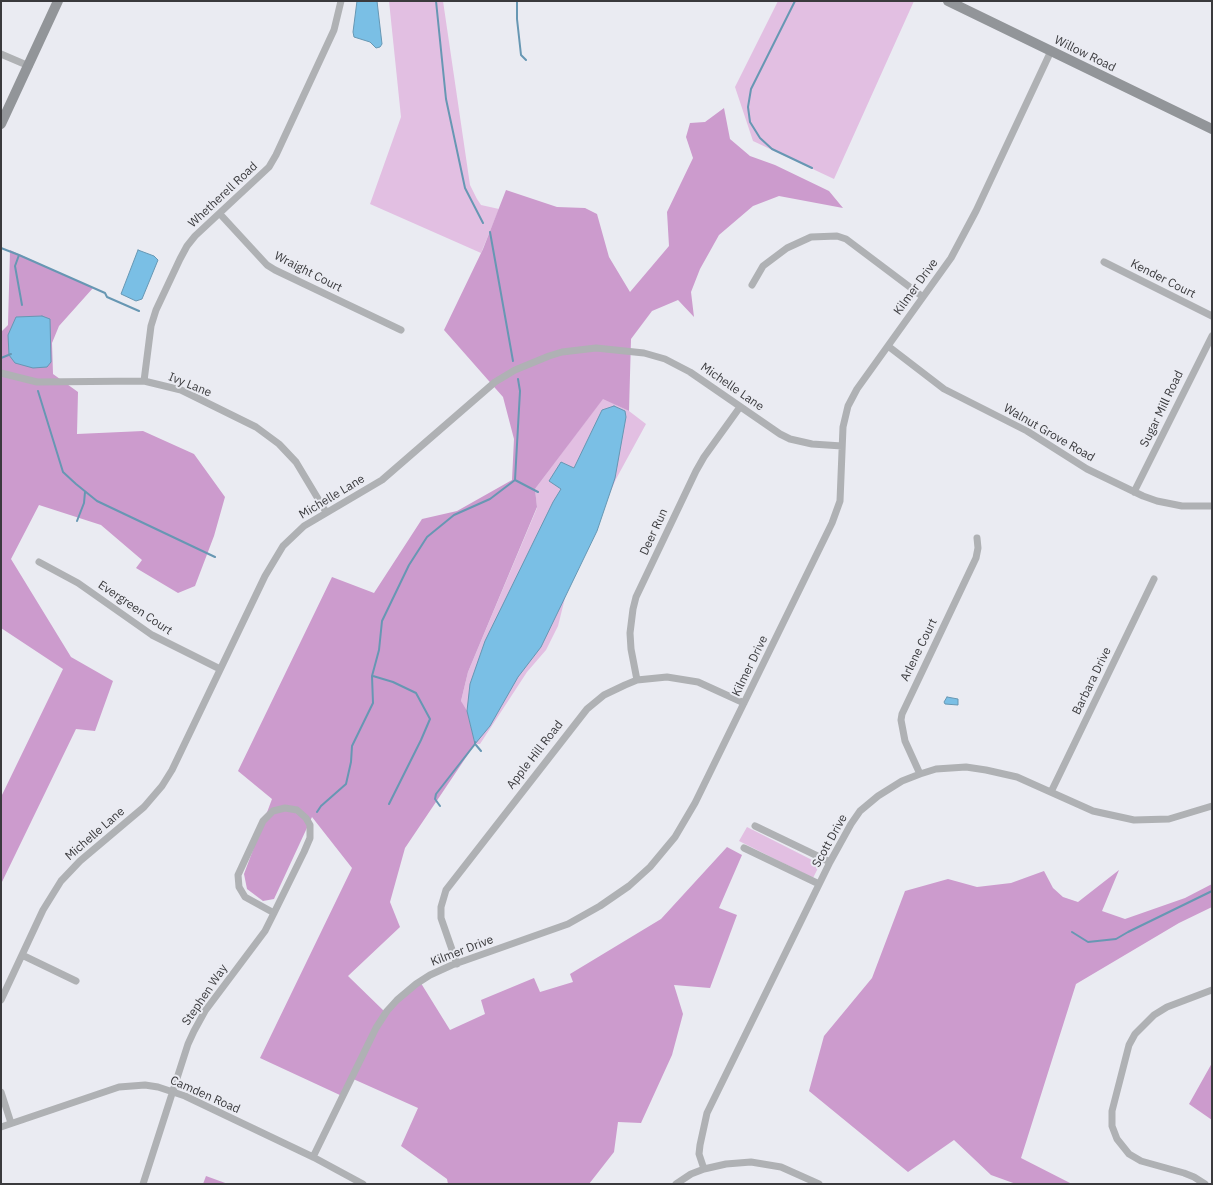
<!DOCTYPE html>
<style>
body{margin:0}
#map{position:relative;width:1213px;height:1185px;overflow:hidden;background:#eaebf2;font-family:"IBM Plex Sans",sans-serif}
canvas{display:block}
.frame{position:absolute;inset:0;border:2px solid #3a3a3d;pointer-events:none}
</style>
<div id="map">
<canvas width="1213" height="1185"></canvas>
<div class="frame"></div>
</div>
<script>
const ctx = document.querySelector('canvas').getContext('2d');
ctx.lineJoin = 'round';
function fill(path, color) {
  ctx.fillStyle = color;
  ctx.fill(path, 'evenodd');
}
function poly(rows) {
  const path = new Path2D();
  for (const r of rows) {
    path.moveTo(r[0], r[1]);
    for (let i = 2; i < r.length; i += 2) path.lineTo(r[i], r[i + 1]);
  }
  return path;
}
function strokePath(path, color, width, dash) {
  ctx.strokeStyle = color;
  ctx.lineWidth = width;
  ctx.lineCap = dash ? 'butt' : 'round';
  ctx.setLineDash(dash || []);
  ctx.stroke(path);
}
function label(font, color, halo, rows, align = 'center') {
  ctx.font = font + ' "IBM Plex Sans",sans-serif';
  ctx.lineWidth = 4;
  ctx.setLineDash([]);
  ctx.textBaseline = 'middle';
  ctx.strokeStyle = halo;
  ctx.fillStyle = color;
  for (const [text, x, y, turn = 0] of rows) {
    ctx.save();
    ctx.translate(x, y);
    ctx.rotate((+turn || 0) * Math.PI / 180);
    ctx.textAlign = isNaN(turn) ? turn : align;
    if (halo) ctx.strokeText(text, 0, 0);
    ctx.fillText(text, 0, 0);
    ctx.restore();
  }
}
fill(poly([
 [389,1,443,1,470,185,477,199,481,205,499,209,481,253,370,204,401,117],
 [778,1,914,1,834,179,753,141,735,87],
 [603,398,629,411,646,424,616,479,594,531,567,590,558,626,546,650,527,672,480,744,475,744,461,701,468,672,537,508,535,489],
 [747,827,820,864,813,878,739,841]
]), '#e2bfe2');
fill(poly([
 [724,108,730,139,750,156,775,165,829,191,843,208,779,196,753,206,719,235,700,269,691,292,694,317,678,300,652,311,631,339,629,411,603,399,535,489,537,507,468,672,461,701,467,711,475,744,405,848,390,902,400,927,348,976,385,1012,419,980,450,1030,485,1014,481,1000,534,978,540,992,573,982,570,974,661,919,727,847,742,855,719,908,737,915,710,988,674,985,683,1014,672,1055,641,1123,618,1122,614,1152,589,1184,448,1184,447,1179,401,1146,418,1108,351,1078,342,1096,260,1058,352,868,312,817,274,899,263,901,247,889,244,874,272,799,238,771,332,577,374,593,422,519,457,511,512,480,514,439,503,397,444,330,483,249,506,190,557,207,585,208,597,214,609,257,630,292,669,246,667,212,693,158,686,137,690,123,705,122],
 [10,250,93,288,59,326,52,343,53,374,78,392,77,434,143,431,194,454,225,497,214,536,195,586,178,593,136,568,142,560,101,525,39,505,11,559,71,657,113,681,95,731,76,729,1,884,1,797,63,669,1,628,1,332,8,325],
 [1119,870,1102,911,1125,919,1185,898,1212,884,1212,907,1179,923,1076,984,1021,1158,1072,1184,1016,1184,991,1175,954,1140,908,1172,809,1091,824,1036,872,978,905,891,948,879,977,887,1011,883,1044,871,1053,888,1063,897,1078,902],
 [1212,1063,1212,1120,1189,1104],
 [206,1176,228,1184,203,1184]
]), '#cc9bcd');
const water = poly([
 [357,1,377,1,382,44,380,47,376,48,370,42,354,37,353,32,357,1],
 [138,250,154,256,158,260,142,299,136,301,121,294,138,250],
 [42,316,50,319,51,362,47,367,33,368,15,363,9,355,8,335,16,317,42,316],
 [614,406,625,411,626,417,615,478,597,531,541,647,518,677,490,726,475,744,467,711,470,684,485,641,553,502,561,489,549,481,561,462,574,468,602,410,614,406],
 [947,697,958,699,958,705,945,704,944,702,947,697]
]);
fill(water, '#7abfe5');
strokePath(water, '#6797b3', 1);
strokePath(poly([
 [436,1,446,99,465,188,483,223],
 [517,1,517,19,521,55,526,60],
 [795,1,751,89,748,107,750,122,760,138,772,149,812,168],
 [490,232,513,361],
 [1,248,19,255,15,266,22,305],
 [19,255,105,293,107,297,139,311],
 [1,358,11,354],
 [38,391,63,472,76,484,97,501,215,557],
 [515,480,538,492],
 [77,521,84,503,85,492],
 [373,676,393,682,416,693,430,719,421,740,389,804],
 [476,745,481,751],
 [440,806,435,799,436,794,475,744,475,742],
 [317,812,321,806,346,784,351,762,352,746,373,703,372,676,379,650,382,621,409,565,427,537,454,515,490,499,515,480,520,391,518,379],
 [1072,932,1088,942,1116,939,1128,932,1212,891]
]), '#6797b3', 2);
strokePath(poly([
 [1,54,29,66],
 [220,214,267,265,275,270,401,330],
 [1104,262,1212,316],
 [752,285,763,266,787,248,811,237,837,236,846,239,923,297],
 [888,346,944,389,1027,431,1087,469,1143,496,1157,501,1182,506,1212,506],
 [1,373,37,382,144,381,181,390,256,427,279,444,296,462,326,512],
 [144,381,151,326,156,310,180,259,187,246,195,236,269,167,276,155,334,30,341,1],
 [1134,492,1212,336],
 [39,562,78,583,152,635,220,669],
 [637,680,631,649,630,633,633,609,636,597,696,471,704,457,740,407],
 [920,774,905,741,901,720,902,714,976,558,978,548,977,538],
 [1051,792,1154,579],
 [755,826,830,862],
 [744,848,819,884],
 [22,955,76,981],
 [457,964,441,918,441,907,446,890,587,709,604,695,625,685,637,680,667,677,698,682,744,703],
 [1,1000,43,910,61,881,80,861,144,807,162,786,172,770,265,576,283,546,304,526,382,480,495,382,515,370,549,356,562,352,596,348,644,353,665,359,690,372,780,434,790,439,812,444,842,446],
 [1,1092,11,1123],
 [1,1127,119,1087,145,1085,158,1087,185,1096,313,1157,363,1184],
 [313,1157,376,1028,387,1011,397,1000,416,984,430,975,452,965,568,924,600,906,629,886,650,867,675,837,695,803,832,523,840,501,843,427,848,406,857,389,951,258,976,211,1051,51],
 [704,1169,699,1154,700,1145,707,1113,830,862,851,824,860,811,878,796,902,781,920,774,936,769,966,767,986,770,1017,777,1093,811,1134,820,1169,819,1212,806],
 [143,1184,188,1044,194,1031,205,1011,265,931,274,913,304,852,310,838,310,825,306,818,297,810,285,808,273,811,263,821,238,875,239,887,245,897,274,913],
 [676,1184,691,1174,704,1169,726,1164,751,1162,781,1167,819,1184],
 [1205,1184,1194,1177,1184,1173,1141,1161,1129,1154,1117,1139,1112,1126,1112,1111,1129,1045,1135,1034,1154,1015,1167,1007,1212,990]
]), '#afb1b4', 7);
strokePath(poly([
 [948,1,1212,129],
 [1,124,58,1]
]), '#929599', 10);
label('12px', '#3a3a3d', '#eaebf2', [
 ["Willow Road",1085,54,26],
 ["Whetherell Road",223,195,-43],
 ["Wraight Court",308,272,27],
 ["Kender Court",1163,279,27],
 ["Kilmer Drive",916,287,-54],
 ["Ivy Lane",190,385,22],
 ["Michelle Lane",732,387,35],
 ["Sugar Mill Road",1162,409,-64],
 ["Walnut Grove Road",1049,433,30],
 ["Michelle Lane",332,497,-31],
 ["Deer Run",654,532,-65],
 ["Evergreen Court",135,608,34],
 ["Arlene Court",919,650,-64],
 ["Kilmer Drive",750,666,-64],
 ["Barbara Drive",1092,681,-64],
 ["Apple Hill Road",535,755,-52],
 ["Michelle Lane",95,834,-41],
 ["Scott Drive",830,841,-61],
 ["Kilmer Drive",462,951,-21],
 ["Stephen Way",205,995,-56],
 ["Camden Road",205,1095,24]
]);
</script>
